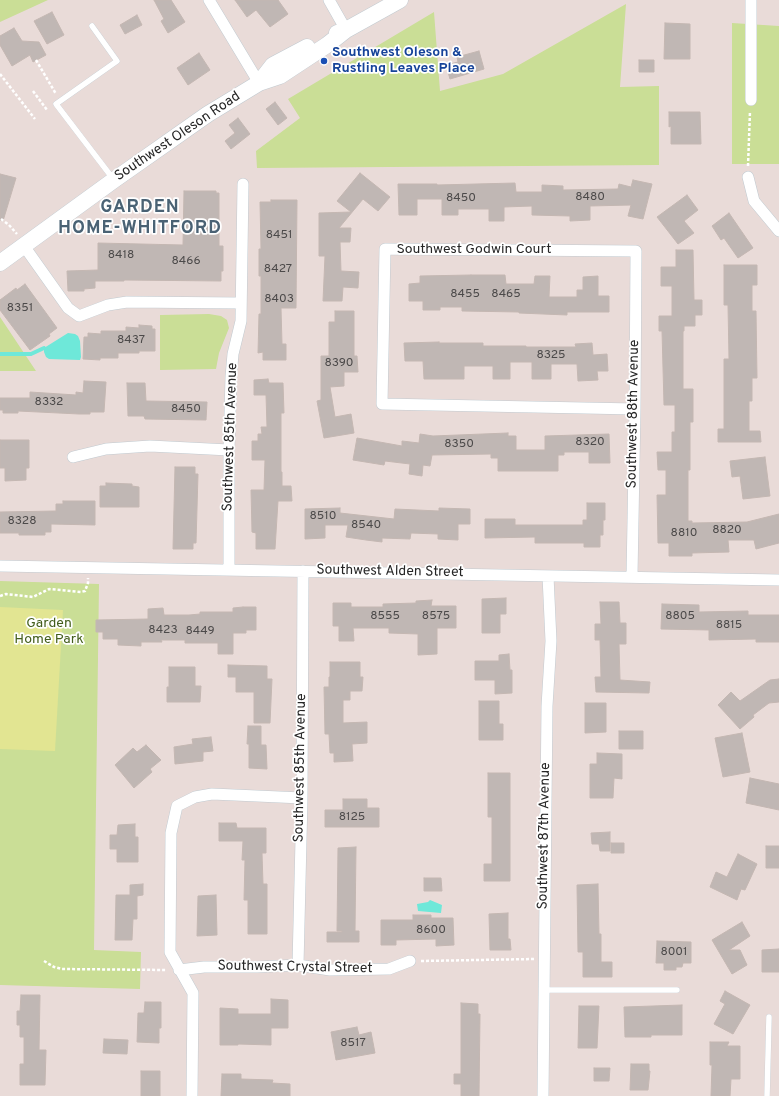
<!DOCTYPE html>
<style>
body{margin:0}
canvas{display:block;background:#e9dbd8}
</style>
<canvas width="779" height="1096"></canvas>
<script>
const ctx = document.querySelector('canvas').getContext('2d');
ctx.lineJoin = 'round';
function fill(path, color) {
  ctx.fillStyle = color;
  ctx.fill(path, 'evenodd');
}
function poly(rows) {
  const path = new Path2D();
  for (const r of rows) {
    path.moveTo(r[0], r[1]);
    for (let i = 2; i < r.length; i += 2) path.lineTo(r[i], r[i + 1]);
  }
  return path;
}
function strokePath(path, color, width, dash) {
  ctx.strokeStyle = color;
  ctx.lineWidth = width;
  ctx.lineCap = dash ? 'butt' : 'round';
  ctx.setLineDash(dash || []);
  ctx.stroke(path);
}
function label(font, color, halo, rows, align = 'center') {
  ctx.font = font + ' Overpass,sans-serif';
  ctx.lineWidth = 3.5;
  ctx.setLineDash([]);
  ctx.textBaseline = 'middle';
  ctx.strokeStyle = halo;
  ctx.fillStyle = color;
  for (const [text, x, y, turn = 0] of rows) {
    ctx.save();
    ctx.translate(x, y);
    ctx.rotate((+turn || 0) * Math.PI / 180);
    ctx.textAlign = isNaN(turn) ? turn : align;
    if (halo) ctx.strokeText(text, 0, 0);
    ctx.fillText(text, 0, 0);
    ctx.restore();
  }
}
fill(poly([
 [0,0,48,0,0,22],
 [626,4,620,87,659,86,659,165,257,168,256,151,300,118,288,99,434,12,440,91,503,74],
 [732,23,779,26,779,164,732,164],
 [209,314,221,316,227,320,229,328,219,353,216,369,160,370,160,315],
 [0,317,36,371,0,371],
 [0,581,99,584,94,950,141,952,140,989,0,985]
]), '#cade96');
fill(poly([
 [0,607,63,610,55,751,0,749]
]), '#e2e592');
fill(poly([
 [68,333,75,334,78,336,80,341,81,357,80,360,49,359,46,357,44,352,44,348],
 [430,900,442,905,441,913,418,911,417,904,428,902]
]), '#6ee8d9');
strokePath(poly([
 [0,354,31,354,44,348]
]), '#6ee8d9', 4);
const building = poly([
 [154,0,171,0,185,22,168,33,161,21,164,19,154,0],
 [235,0,278,0,288,14,270,27,256,10,247,17,235,0],
 [52,12,64,35,47,44,34,21,52,12],
 [137,15,142,25,125,34,120,25,137,15],
 [665,23,690,24,690,59,664,59,665,23],
 [14,28,22,41,39,42,46,55,33,62,30,55,12,66,0,45,0,36,14,28],
 [479,51,484,69,450,79,446,65,458,62,457,57,479,51],
 [199,53,210,70,188,85,177,68,199,53],
 [639,60,654,60,654,72,639,72,639,60],
 [275,102,287,118,278,125,266,109,275,102],
 [669,112,700,112,701,144,671,144,671,126,669,127,669,112],
 [238,118,250,134,231,149,225,141,235,133,229,125,238,118],
 [360,173,390,197,378,211,363,199,339,228,351,228,350,242,340,242,341,271,359,272,358,288,343,287,342,301,323,301,325,256,319,256,319,213,351,212,337,201,360,173],
 [0,174,16,178,3,221,0,220,0,174],
 [633,180,652,184,643,219,628,216,631,205,590,206,590,220,570,221,570,216,532,215,532,206,504,207,504,221,489,221,489,209,458,209,458,215,442,215,442,199,417,199,417,215,399,215,398,184,437,184,437,185,515,183,516,192,542,192,542,185,563,186,563,190,618,189,619,184,631,187,633,180],
 [184,191,216,191,216,193,219,193,219,246,223,246,223,271,221,271,221,281,124,280,124,281,95,281,95,288,84,289,84,291,68,291,67,271,98,270,98,243,183,245,184,191],
 [687,195,698,210,684,221,694,233,678,244,657,217,687,195],
 [271,200,297,200,296,308,281,308,282,344,286,344,286,360,263,360,263,352,258,353,259,314,261,314,261,276,259,276,259,249,261,249,260,202,271,202,271,200],
 [729,213,753,248,738,258,724,238,721,240,712,226,729,213],
 [676,250,693,250,694,300,702,300,702,315,695,315,695,326,684,326,684,331,683,331,683,389,693,389,693,422,690,422,690,470,688,470,688,521,692,521,692,523,747,522,779,514,779,543,756,549,754,540,728,540,729,552,692,553,692,556,669,556,669,543,658,543,657,495,666,495,666,470,658,470,657,452,672,452,672,432,675,432,675,405,664,405,662,331,659,331,659,316,672,316,672,286,661,286,661,267,676,267,676,250],
 [724,265,757,265,757,285,752,285,752,311,756,311,757,378,752,378,752,401,749,401,749,431,760,431,761,442,718,442,718,429,724,429,724,359,729,359,728,305,724,305,724,265],
 [471,275,505,275,506,284,534,284,535,276,550,276,549,297,577,297,577,290,583,290,583,277,598,276,598,296,609,296,609,312,567,312,567,315,519,313,519,312,462,311,462,307,440,307,440,310,423,310,423,301,409,301,409,284,420,283,420,276,471,275],
 [25,284,57,328,49,334,50,336,30,350,0,310,0,300,16,288,17,290,25,284],
 [335,311,354,311,354,356,357,356,358,372,344,372,344,386,330,387,335,417,351,414,354,433,324,438,317,401,321,400,321,356,329,356,329,322,335,322,335,311],
 [139,325,152,326,152,329,155,329,155,351,139,351,139,353,118,353,118,358,100,358,100,360,83,359,84,337,88,337,88,333,101,334,101,331,126,331,126,327,139,328,139,325],
 [439,342,439,343,483,343,483,346,526,346,526,347,576,347,575,344,592,343,593,355,607,354,608,371,597,371,598,380,578,381,577,364,551,364,551,379,532,379,532,362,510,362,510,379,493,379,493,366,464,366,464,379,424,379,423,361,405,361,404,343,439,342],
 [268,379,269,383,283,383,284,413,281,413,281,472,282,472,282,486,291,486,292,501,278,501,275,549,256,549,256,533,252,532,251,490,264,490,265,460,252,460,252,441,258,441,258,434,262,434,261,427,267,427,266,395,254,395,254,380,268,379],
 [84,381,106,382,104,412,90,412,90,414,79,414,18,411,18,413,3,413,3,410,0,410,0,398,30,398,30,392,76,395,76,392,83,393,84,381],
 [127,383,145,383,146,401,207,402,206,420,145,419,144,416,128,416,127,383],
 [508,433,508,436,516,436,516,450,545,450,545,436,609,434,610,463,589,463,589,452,564,452,564,455,558,455,558,471,498,471,498,458,491,458,491,454,432,455,430,466,423,465,422,476,409,474,410,464,385,461,384,465,353,460,357,438,402,446,402,441,419,443,420,434,433,436,508,433],
 [0,440,29,440,29,468,26,468,26,480,5,481,5,468,0,468,0,440],
 [765,457,770,496,743,499,740,476,732,477,730,461,765,457],
 [175,467,195,467,195,474,198,474,196,543,193,543,193,549,173,549,175,467],
 [106,483,132,484,132,486,139,487,139,507,100,507,100,486,106,486,106,483],
 [63,501,95,501,95,525,51,524,51,532,45,532,45,535,19,535,19,533,0,533,0,512,56,511,56,504,63,504,63,501],
 [587,503,605,503,605,520,603,520,603,535,600,535,600,547,584,547,584,543,535,543,535,537,485,538,485,519,515,519,515,525,583,525,583,520,587,520,587,503],
 [340,508,340,513,394,519,395,509,439,511,439,508,470,509,470,524,458,524,458,540,438,539,438,534,411,533,410,539,382,538,382,542,366,540,346,537,348,525,325,525,325,538,305,539,305,509,340,508],
 [506,598,506,614,500,614,500,633,482,633,482,599,506,598],
 [432,600,431,606,456,606,456,628,437,628,437,654,418,655,418,634,389,633,389,628,353,628,354,641,339,641,339,626,333,626,333,603,351,603,351,607,383,607,383,604,416,603,416,601,432,600],
 [600,602,619,602,620,623,626,623,626,644,619,644,620,680,650,682,649,693,596,692,595,677,601,677,600,640,595,640,595,624,601,624,600,602],
 [662,604,699,605,699,612,748,611,748,615,779,615,779,642,756,642,756,639,709,640,709,630,661,629,662,604],
 [243,607,256,607,256,630,246,630,246,633,233,633,233,654,218,654,218,643,185,643,185,640,161,640,162,642,141,642,141,646,118,645,118,639,103,639,103,632,96,632,96,620,148,619,148,609,163,608,164,615,189,615,200,614,200,612,233,612,233,608,243,607],
 [509,654,510,670,512,670,512,693,495,694,495,680,475,680,475,661,499,661,499,655,509,654],
 [330,662,360,662,360,677,363,677,362,691,350,691,350,700,343,700,343,723,367,722,367,743,352,744,353,761,334,762,334,753,330,753,329,734,325,734,324,687,329,687,329,677,330,677,330,662],
 [228,665,267,666,267,679,272,679,270,723,254,723,254,692,236,692,236,677,228,677,228,665],
 [169,667,195,667,195,686,201,686,200,702,167,702,167,687,169,687,169,667],
 [779,679,779,702,769,703,753,715,754,717,740,729,718,705,731,692,740,701,770,680,779,679],
 [479,701,499,701,499,724,503,724,503,740,479,740,479,701],
 [585,703,606,703,606,732,585,733,585,703],
 [248,726,261,726,261,745,266,745,267,769,249,768,249,744,247,744,248,726],
 [619,731,643,731,643,749,619,749,619,731],
 [742,733,750,772,723,777,715,738,742,733],
 [211,737,213,751,203,752,203,761,175,764,174,747,193,744,192,739,211,737],
 [146,745,161,760,150,769,152,772,134,788,115,765,133,748,137,752,146,745],
 [597,753,622,754,622,779,614,778,613,798,590,798,590,764,597,764,597,753],
 [488,773,510,773,510,881,484,881,484,864,492,864,492,817,488,817,488,773],
 [750,778,779,784,779,810,746,803,750,778],
 [343,799,367,799,367,808,379,808,379,827,325,827,325,810,343,810,343,799],
 [219,823,236,823,237,828,266,828,266,853,262,853,263,884,267,884,267,934,248,934,248,900,244,900,245,860,242,860,243,841,219,841,219,823],
 [135,824,135,837,138,837,138,862,117,862,117,849,110,849,110,835,117,835,118,825,135,824],
 [610,832,610,851,600,851,599,844,592,844,591,833,610,832],
 [611,843,624,843,624,853,611,853,611,843],
 [766,846,779,846,779,868,766,868,766,846],
 [356,847,355,931,359,931,359,942,327,942,327,932,342,932,342,931,337,931,338,848,356,847],
 [738,854,757,864,745,890,741,889,737,900,710,887,716,872,727,877,738,854],
 [424,878,441,878,442,891,424,891,424,878],
 [143,884,143,895,137,896,137,919,133,919,132,940,115,940,116,895,130,895,130,885,143,884],
 [598,884,599,934,601,934,601,962,612,962,612,977,583,977,583,952,578,952,577,885,598,884],
 [216,895,217,935,197,936,198,896,216,895],
 [508,913,508,939,510,939,511,950,490,950,489,914,508,913],
 [413,915,431,915,431,918,453,918,454,945,436,946,436,939,396,940,396,945,381,945,381,920,413,920,413,915],
 [742,922,750,936,729,950,740,950,747,965,732,974,712,940,742,922],
 [657,941,691,942,691,963,683,963,682,967,676,967,676,970,664,970,664,963,656,963,657,941],
 [779,949,779,972,762,972,762,950,779,949],
 [725,991,750,1005,733,1034,714,1024,725,1004,720,1001,725,991],
 [21,995,40,995,39,1050,46,1050,45,1085,20,1085,20,1064,24,1064,24,1037,20,1037,20,1025,17,1025,17,1011,20,1011,21,995],
 [271,999,288,1000,288,1028,271,1028,271,1045,238,1044,238,1045,220,1045,220,1008,238,1009,238,1014,271,1014,271,999],
 [145,1002,161,1002,161,1028,159,1028,159,1043,137,1042,138,1013,144,1013,145,1002],
 [461,1003,478,1004,478,1014,480,1014,479,1096,461,1096,461,1084,454,1084,454,1074,461,1074,461,1003],
 [682,1005,682,1035,651,1035,651,1037,625,1037,624,1007,682,1005],
 [579,1006,599,1006,597,1048,578,1048,579,1006],
 [357,1027,359,1035,371,1032,375,1053,336,1060,331,1032,357,1027],
 [104,1039,128,1040,127,1054,103,1053,104,1039],
 [710,1042,729,1042,727,1046,740,1046,740,1079,731,1079,730,1096,711,1096,712,1065,710,1065,710,1042],
 [631,1064,649,1064,649,1071,650,1071,648,1090,630,1090,631,1064],
 [594,1068,610,1068,609,1081,594,1081,594,1068],
 [141,1071,160,1071,160,1096,141,1096,141,1071],
 [222,1074,241,1074,241,1079,273,1080,272,1083,290,1084,290,1096,221,1096,222,1074]
]);
fill(building, '#c0b7b4');
strokePath(building, '#c4b7b2', 1);
const service = poly([
 [92,26,117,61,56,104,114,180],
 [545,990,677,990],
 [767,1096,769,1017]
]);
const minor = poly([
 [209,0,259,83],
 [329,0,346,30],
 [751,100,751,0],
 [748,177,754,201,779,231],
 [24,246,68,308,79,316,108,305,127,302,241,303],
 [73,457,106,449,150,446,229,450],
 [0,566,779,580],
 [229,570,229,450,231,377,233,354,241,321,243,184],
 [632,576,635,409,636,251,385,249,382,404,635,409],
 [298,965,302,798,303,571],
 [179,970,204,967,257,967,298,965,330,970,389,969,410,961],
 [192,1096,193,993,170,952,171,833,177,806,195,797,212,794,302,798],
 [543,1096,547,706,551,641,548,576]
]);
const secondary = poly([
 [337,33,346,30,400,0],
 [259,83,273,65,307,47],
 [0,263,114,180,208,114,259,83,280,76,327,45,346,30]
]);
strokePath(service, '#c1cad0', 6);
strokePath(minor, '#c1cad0', 12);
strokePath(secondary, '#c1cad0', 17);
strokePath(poly([
 [36,60,56,94],
 [0,74,35,119],
 [33,91,47,110],
 [748,166,750,111],
 [1,219,9,225,17,234],
 [0,596,6,594,33,597,49,589,81,592,85,591,88,583,88,578],
 [44,961,54,967,62,969,166,970],
 [421,961,534,959]
]), '#fff', 2.5, [3, 2]);
strokePath(service, '#fff', 5.5);
strokePath(minor, '#fff', 11);
strokePath(secondary, '#fff', 16);
for (const [x, y, r, color] of [
 [324,61,4,"#1a4fb4"]
]) {
  const dot = new Path2D();
  dot.arc(x, y, r, 0, 2 * Math.PI);
  ctx.fillStyle = color;
  ctx.fill(dot);
  strokePath(dot, '#fff', 1.5);
}
label('12px', '#4c4a4a', null, [
 ["8480",590,198],
 ["8450",461,199],
 ["8451",279,236],
 ["8418",121,256],
 ["8466",186,262],
 ["8427",278,270],
 ["8455",465,295],
 ["8465",506,295],
 ["8403",279,300],
 ["8351",20,309],
 ["8437",131,341],
 ["8325",551,356],
 ["8390",339,364],
 ["8332",49,403],
 ["8450",186,410],
 ["8320",590,443],
 ["8350",459,445],
 ["8510",323,517],
 ["8328",22,522],
 ["8540",366,526],
 ["8820",727,531],
 ["8810",684,534],
 ["8555",385,617],
 ["8575",436,617],
 ["8805",680,617],
 ["8815",729,626],
 ["8423",163,631],
 ["8449",200,632],
 ["8125",352,818],
 ["8600",431,931],
 ["8001",674,953],
 ["8517",353,1044]
]);
label('bold 14px', '#164399', '#fff', [
 ["Southwest Oleson &",332,53],
 ["Rustling Leaves Place",332,69]
], 'left');
label('14px', '#262626', '#fff', [
 ["Southwest Oleson Road",178,137,-34],
 ["Southwest Godwin Court",474,250],
 ["Southwest 88th Avenue",634,414,-89],
 ["Southwest 85th Avenue",231,437,-88],
 ["Southwest Alden Street",390,572,1],
 ["Southwest 85th Avenue",301,768,-89],
 ["Southwest 87th Avenue",545,836,-89],
 ["Southwest Crystal Street",295,968,1]
]);
label('14px', '#435e1c', '#fff', [
 ["Garden",49,624],
 ["Home Park",49,640]
]);
ctx.letterSpacing = '1px';
label('bold 18px', '#4a6274', '#fff', [
 ["GARDEN",140,208],
 ["HOME-WHITFORD",140,229]
]);
ctx.letterSpacing = '0px';
</script>
